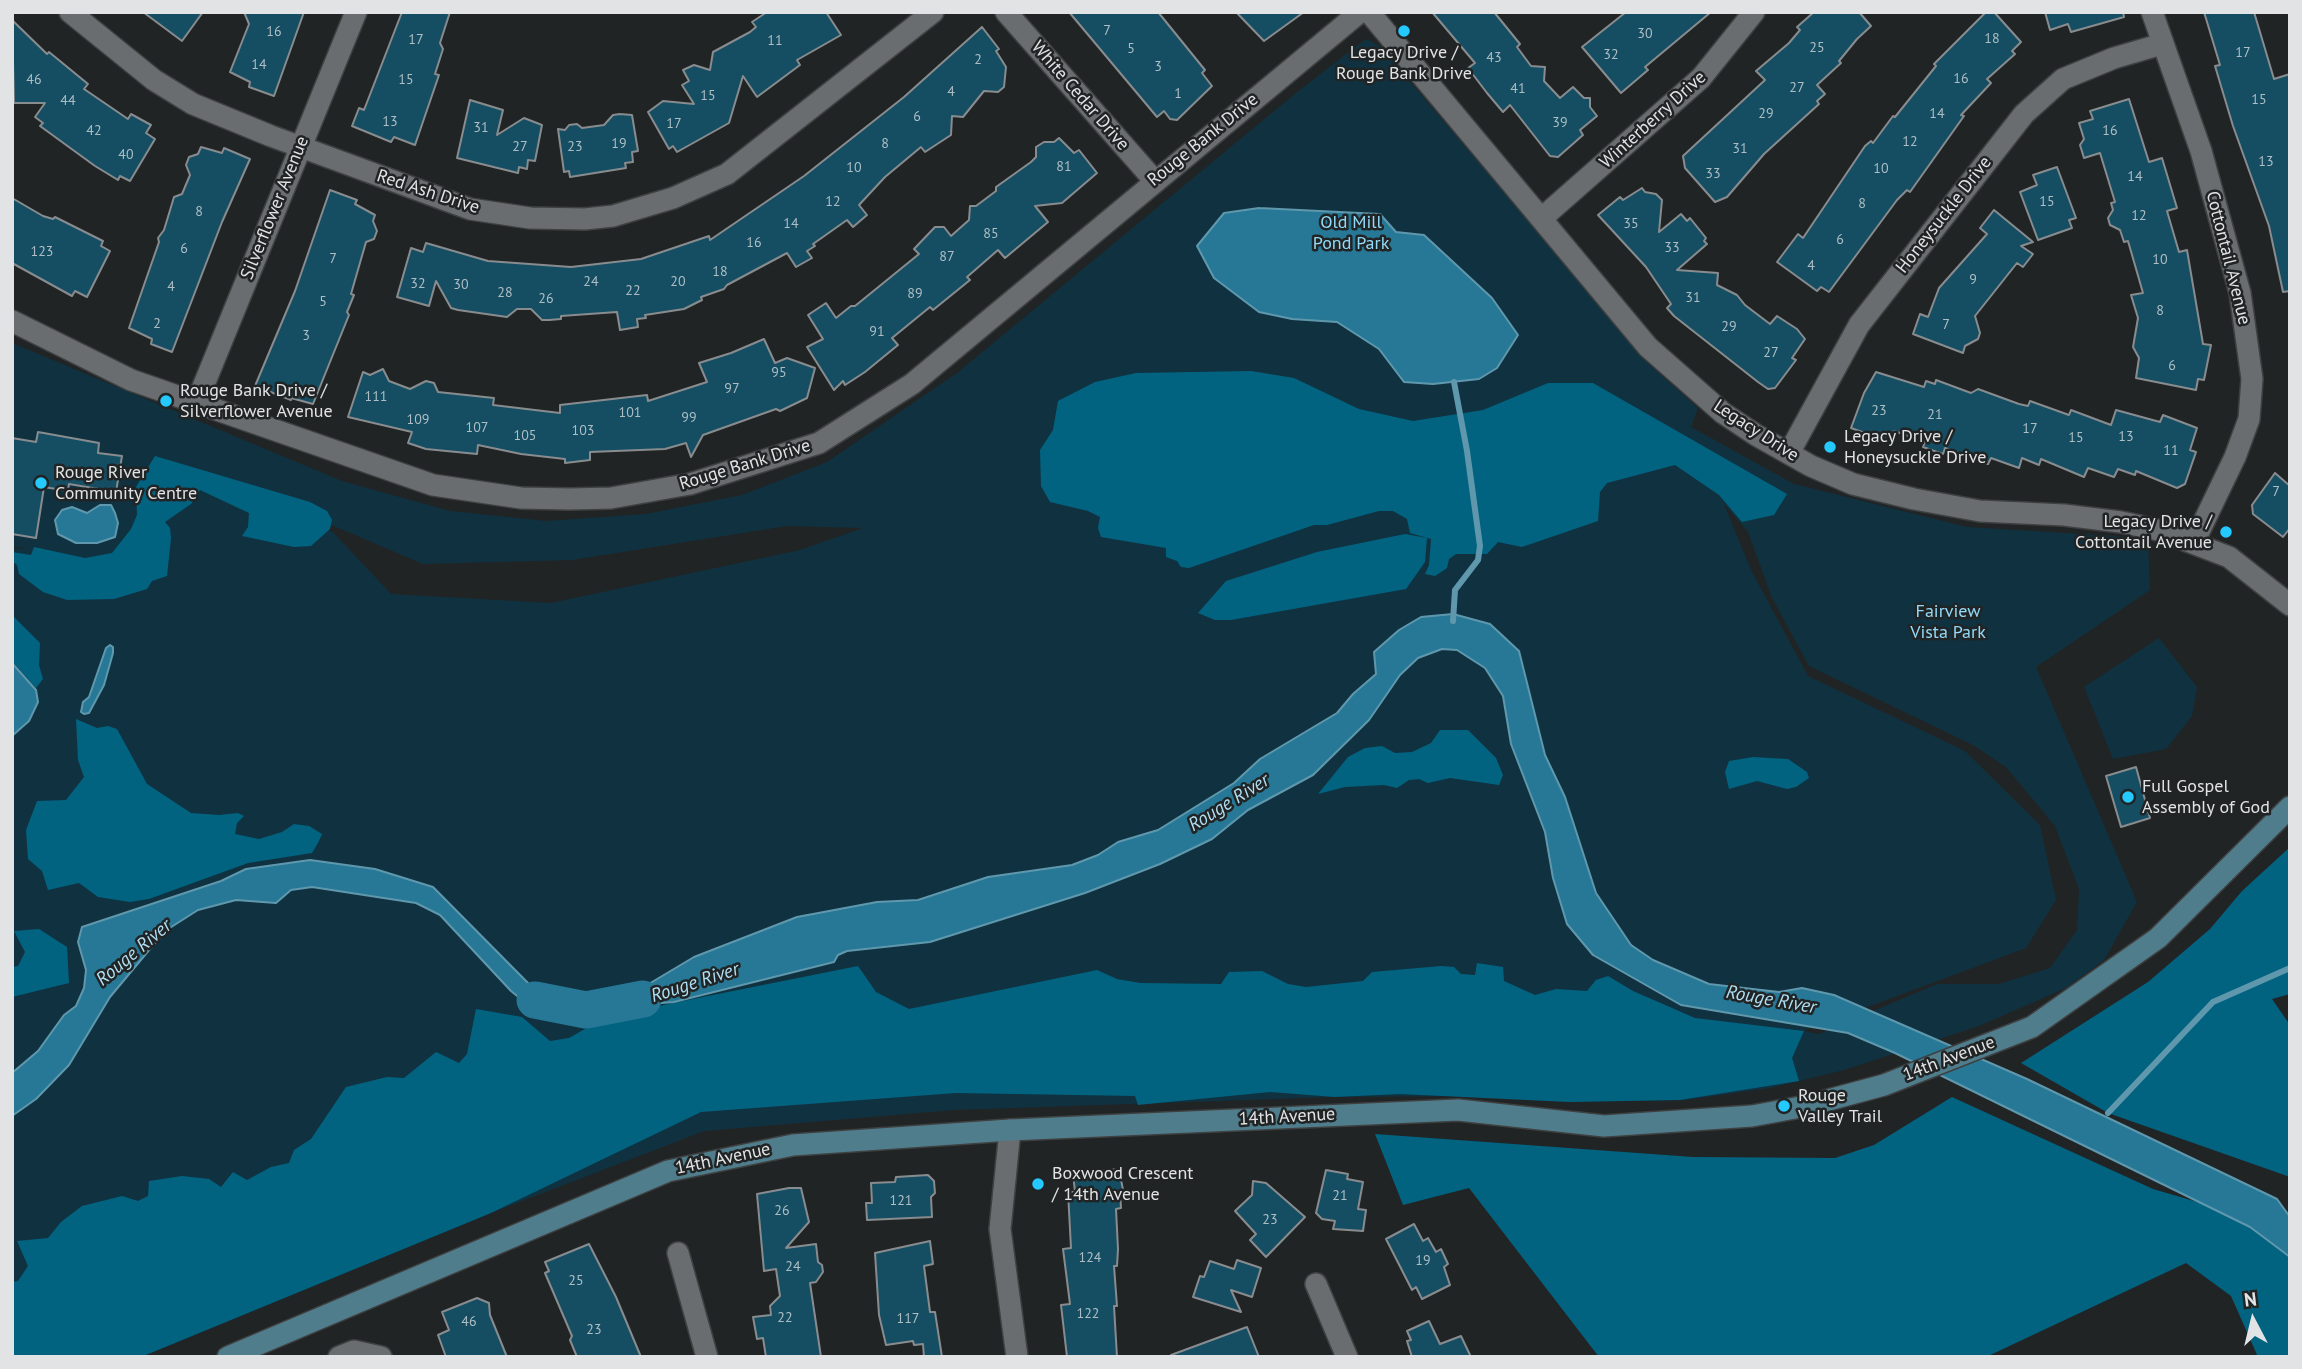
<!DOCTYPE html>
<style>
body{margin:0}
#map{position:relative;width:2302px;height:1369px;overflow:hidden;background:#212425;font-family:"PT Sans",sans-serif}
canvas{display:block}
.frame{position:absolute;inset:0;border:14px solid #e1e3e4;pointer-events:none}
.north{position:absolute;left:2218px;top:1285px;width:70px;height:70px;-webkit-text-stroke:5px #212425;paint-order:stroke;rotate:353deg;font-size:19px;font-weight:700;line-height:28px;text-align:center;color:#e1e3e4}
.north::after{content:'';display:block;margin:auto;width:24px;height:32px;background:#e1e3e4;clip-path:polygon(50% 0,100% 100%,50% 72%,0 100%)}
</style>
<div id="map">
<canvas width="2302" height="1369"></canvas>
<div class="frame"></div>
<div class="north">N</div>
</div>
<script>
const ctx = document.querySelector('canvas').getContext('2d');
ctx.lineJoin = 'round';
function fill(path, color) {
  ctx.fillStyle = color;
  ctx.fill(path, 'evenodd');
}
function poly(rows) {
  const path = new Path2D();
  for (const r of rows) {
    path.moveTo(r[0], r[1]);
    for (let i = 2; i < r.length; i += 2) path.lineTo(r[i], r[i + 1]);
  }
  return path;
}
function strokePath(path, color, width, dash) {
  ctx.strokeStyle = color;
  ctx.lineWidth = width;
  ctx.lineCap = dash ? 'butt' : 'round';
  ctx.setLineDash(dash || []);
  ctx.stroke(path);
}
function label(font, color, halo, rows, align = 'center') {
  ctx.font = font + ' "PT Sans",sans-serif';
  ctx.lineWidth = 5;
  ctx.setLineDash([]);
  ctx.textBaseline = 'middle';
  ctx.strokeStyle = halo;
  ctx.fillStyle = color;
  for (const [text, x, y, turn = 0] of rows) {
    ctx.save();
    ctx.translate(x, y);
    ctx.rotate((+turn || 0) * Math.PI / 180);
    ctx.textAlign = isNaN(turn) ? turn : align;
    if (halo) ctx.strokeText(text, 0, 0);
    ctx.fillText(text, 0, 0);
    ctx.restore();
  }
}
fill(poly([
 [1366,39,1380,46,1649,364,1698,408,1691,427,1794,484,1967,527,2148,538,2150,590,2036,667,2137,902,2104,960,2066,988,1979,1026,1844,1070,1770,1088,1685,1100,1569,1102,1456,1096,1335,1097,954,1110,704,1131,491,1213,141,1357,12,1357,12,548,30,550,12,546,12,343,342,481,450,511,546,521,646,514,742,495,827,462,957,373,1296,93],
 [217,476,423,564,572,560,787,526,863,528,800,550,551,603,391,594,333,532,269,509],
 [1724,504,1748,532,1772,598,1809,666,1973,745,2006,767,2055,826,2079,889,2077,930,2050,968,1999,984,1937,984,1819,1034,1803,1031,2026,948,2056,900,2040,825,1965,751,1808,676,1751,570],
 [2159,638,2197,687,2192,716,2166,749,2113,759,2084,687]
]), '#103240');
fill(poly([
 [1251,371,1294,378,1359,409,1413,421,1483,410,1548,383,1593,383,1787,494,1774,515,1742,522,1719,495,1675,465,1607,483,1600,492,1598,521,1522,547,1498,542,1487,554,1456,554,1449,559,1447,568,1435,576,1425,574,1429,565,1431,539,1410,533,1407,519,1393,511,1379,511,1327,525,1314,525,1189,568,1181,567,1177,561,1166,557,1166,548,1101,537,1098,528,1100,517,1088,511,1050,502,1041,486,1040,450,1053,430,1058,401,1095,382,1136,373],
 [155,456,310,502,327,511,332,520,330,529,311,546,294,547,242,536,248,527,249,513,200,490,191,504,165,522,170,528,171,538,167,576,152,581,147,589,114,599,67,600,43,592,19,574,17,565,12,561,12,552,31,555,34,547,85,558,112,553,131,529,137,515,136,487],
 [1405,534,1427,538,1425,562,1406,589,1231,620,1215,620,1198,613,1226,581,1317,552],
 [12,615,40,643,39,665,43,679,36,688,12,661],
 [76,719,97,728,108,726,117,729,147,784,191,813,219,815,238,813,244,816,237,823,235,834,259,839,282,832,294,824,309,826,322,834,318,843,312,853,248,863,149,899,130,902,98,897,79,883,48,890,42,871,28,859,26,830,37,801,66,800,84,777,78,760],
 [1440,730,1468,730,1496,758,1503,775,1499,785,1450,778,1428,783,1419,779,1409,780,1397,788,1384,785,1345,787,1318,794,1348,757,1365,748,1382,746,1395,753,1412,752,1431,743],
 [1753,757,1788,759,1807,772,1809,778,1796,787,1787,789,1757,781,1729,789,1725,772,1729,761],
 [2290,847,2290,994,2272,999,2290,1025,2290,1177,2108,1113,2021,1063,2148,982,2210,929,2242,891],
 [39,929,67,947,69,983,12,997,12,967,18,966,25,952,14,931],
 [1477,963,1503,967,1504,981,1535,995,1556,989,1587,991,1596,980,1608,976,1633,991,1695,1018,1804,1031,1792,1058,1799,1081,1680,1100,1569,1102,1400,1094,1335,1097,1270,1092,1138,1105,1135,1096,956,1093,701,1112,491,1213,141,1357,12,1357,12,1282,18,1281,28,1266,17,1241,48,1238,61,1222,82,1206,122,1196,138,1201,148,1196,149,1181,182,1176,209,1179,221,1187,233,1172,247,1180,271,1167,289,1163,294,1150,311,1139,346,1087,387,1077,404,1078,436,1052,459,1063,467,1054,476,1009,522,1017,550,1041,569,1038,601,1020,668,1004,858,966,876,992,909,1009,1097,970,1117,979,1140,983,1221,984,1229,972,1262,971,1288,984,1306,987,1363,981,1372,972,1441,966,1454,967,1461,974,1475,975],
 [1952,1097,2153,1189,2211,1206,2260,1233,2290,1257,2290,1357,2258,1357,2231,1296,2186,1263,1986,1357,1599,1357,1469,1188,1403,1205,1375,1134,1693,1157,1835,1158,1874,1145]
]), '#026380');
const water = poly([
 [1259,208,1380,214,1396,232,1424,235,1492,298,1518,335,1497,368,1479,379,1433,384,1404,382,1379,349,1337,322,1292,319,1259,312,1214,278,1197,246,1224,213,1259,208],
 [100,505,111,505,115,513,118,523,115,537,97,543,76,543,58,534,55,520,62,510,72,507,87,513,100,505],
 [1453,614,1490,624,1519,651,1545,755,1565,797,1596,893,1631,945,1653,960,1709,984,1779,992,1802,988,1834,995,2027,1079,2277,1199,2290,1217,2290,1257,2250,1227,1895,1053,1848,1033,1681,1005,1593,955,1567,924,1553,878,1545,832,1511,744,1503,696,1485,668,1457,650,1442,649,1418,658,1400,675,1369,720,1313,775,1248,810,1212,839,1160,864,1085,893,930,942,847,951,838,955,834,962,674,1002,538,1013,511,991,440,915,416,903,312,887,291,890,276,903,236,900,198,910,165,931,110,997,69,1065,36,1099,12,1116,12,1073,38,1051,64,1015,76,1006,84,988,86,970,78,942,82,927,221,881,246,869,310,860,375,869,433,887,532,987,560,999,598,997,647,985,694,957,797,917,877,902,918,900,988,877,1072,865,1098,855,1118,842,1158,830,1234,783,1260,759,1337,713,1353,694,1376,674,1374,652,1399,630,1421,617,1453,614],
 [110,645,113,647,113,653,104,685,89,713,84,714,81,712,83,702,89,697,106,648,110,645],
 [12,663,36,690,38,702,29,721,12,736,12,663]
]);
fill(water, '#277896');
strokePath(water, '#5f98ad', 2);
strokePath(poly([
 [1453,621,1455,590,1478,560,1480,546,1467,451,1454,382],
 [2108,1113,2213,1002,2290,968]
]), '#5f98ad', 6);
strokePath(poly([
 [535,1000,586,1010,643,999]
]), '#277896', 37);
const building = poly([
 [143,12,203,12,182,41,143,12],
 [244,12,304,12,274,96,249,87,250,82,230,72,249,24,244,12],
 [402,12,450,12,440,43,443,49,435,74,439,75,415,145,394,137,391,142,352,126,359,108,364,110,402,12],
 [767,12,826,12,841,35,797,60,800,65,757,97,743,76,729,123,677,152,673,146,669,149,648,112,663,101,694,104,682,85,689,81,683,70,694,65,710,70,713,52,750,32,756,27,752,22,767,12],
 [1069,12,1158,12,1205,70,1202,73,1212,86,1177,120,1170,119,1164,111,1157,117,1069,12],
 [1236,12,1304,12,1264,41,1236,12],
 [1432,12,1494,12,1520,44,1517,47,1531,66,1545,67,1544,81,1560,98,1573,87,1584,98,1590,98,1590,107,1597,116,1580,130,1583,135,1558,157,1550,156,1510,105,1503,112,1487,93,1468,68,1475,63,1432,12],
 [1626,12,1711,12,1645,67,1648,70,1621,93,1582,47,1626,12],
 [1814,12,1859,12,1871,26,1857,39,1839,61,1841,63,1817,85,1825,94,1817,101,1819,104,1764,154,1727,197,1715,202,1685,168,1683,156,1765,80,1756,71,1789,43,1800,30,1797,27,1814,12],
 [1986,12,1994,12,2021,42,2012,51,2015,54,1987,79,1991,83,1961,115,1964,116,1910,192,1907,190,1897,200,1829,292,1821,287,1817,291,1777,262,1798,234,1803,238,1865,146,1871,141,1873,143,1893,116,1895,117,1936,66,1934,64,1986,12],
 [2045,12,2123,12,2124,17,2071,32,2068,24,2050,30,2045,12],
 [2204,12,2254,12,2274,79,2290,74,2290,291,2283,292,2269,226,2233,126,2215,66,2220,65,2204,12],
 [12,20,47,54,49,52,88,84,84,89,128,119,131,114,151,125,146,133,155,139,130,181,120,176,118,180,95,166,40,126,43,123,35,117,45,103,14,103,12,20],
 [982,27,999,49,996,51,1006,67,1004,87,998,92,984,91,963,117,952,116,951,135,925,152,921,147,885,177,859,205,867,215,853,227,847,220,813,244,815,246,807,251,812,258,796,267,787,253,727,285,724,289,701,297,702,300,684,309,645,315,646,318,637,319,638,327,620,330,617,312,561,316,561,319,549,320,542,320,531,309,517,309,507,317,458,310,451,308,436,281,429,306,397,297,411,248,423,252,426,243,488,261,571,267,641,259,709,236,710,240,804,176,904,97,982,27],
 [2129,99,2149,162,2162,158,2177,208,2167,211,2179,252,2187,250,2203,344,2211,345,2204,380,2198,379,2196,390,2136,378,2139,358,2133,347,2138,318,2131,295,2143,293,2128,241,2124,242,2120,230,2110,225,2108,218,2113,210,2111,203,2115,202,2100,153,2084,158,2080,145,2084,139,2079,123,2093,119,2090,111,2129,99],
 [470,100,503,110,497,135,524,118,542,125,535,161,528,160,527,169,519,167,518,173,457,158,470,100],
 [620,114,632,115,638,151,632,152,633,162,625,163,626,168,570,177,569,171,564,172,558,129,565,130,569,125,577,124,582,128,604,125,613,115,620,114],
 [1059,138,1074,153,1079,150,1097,173,1062,203,1035,206,1048,222,1005,258,998,250,967,277,970,280,933,310,930,307,892,338,898,345,865,372,845,385,843,381,834,390,807,347,823,339,808,315,826,303,836,318,851,306,855,306,919,254,914,249,935,227,944,227,951,236,969,220,970,206,976,206,996,191,996,187,1031,162,1036,157,1036,147,1044,142,1054,142,1059,138],
 [201,147,222,153,224,148,250,159,222,222,172,352,151,344,152,339,129,328,159,242,158,238,164,230,174,197,182,194,190,175,186,165,189,157,198,154,201,147],
 [2057,167,2076,218,2069,220,2072,228,2038,240,2020,192,2037,185,2033,175,2057,167],
 [1642,188,1645,192,1656,194,1662,200,1659,232,1681,214,1687,221,1690,218,1706,238,1704,241,1707,244,1677,270,1718,273,1717,285,1737,295,1745,305,1770,324,1777,316,1797,329,1805,339,1792,358,1796,360,1775,388,1768,389,1758,382,1674,316,1667,308,1671,304,1646,267,1598,215,1620,197,1623,200,1642,188],
 [330,190,357,200,355,204,375,215,373,221,377,231,374,239,366,242,351,294,354,295,347,312,349,315,313,404,291,398,291,400,255,386,295,291,330,190],
 [12,198,43,216,53,219,55,217,103,241,101,246,110,251,87,297,75,291,72,296,12,263,12,198],
 [1994,210,2033,242,2021,246,2033,254,2023,267,2017,263,1975,316,1980,333,1978,339,1965,346,1963,353,1913,334,1920,314,1928,317,1939,288,1987,234,1980,228,1994,210],
 [764,339,775,363,787,358,815,368,807,398,780,411,776,409,703,435,691,457,686,443,665,449,590,452,590,460,565,463,565,459,521,454,478,445,477,454,426,449,408,443,412,432,348,417,363,372,370,375,383,369,389,381,410,389,426,381,434,383,438,392,494,398,493,405,560,413,560,405,647,395,648,401,707,382,699,363,731,353,764,339],
 [1876,372,1924,387,1926,381,1935,384,1936,380,1971,393,1978,389,2019,404,2028,406,2030,401,2069,415,2071,410,2111,425,2116,410,2160,422,2163,415,2197,428,2190,450,2196,452,2185,484,2177,488,2136,471,2135,475,2118,469,2114,477,2088,468,2084,477,2041,459,2039,465,2022,458,2019,468,1991,458,1988,464,1945,448,1943,454,1923,447,1925,442,1894,431,1890,442,1851,428,1864,393,1876,372],
 [38,432,99,443,98,453,122,456,116,492,69,484,68,491,44,487,36,538,12,534,12,438,36,442,38,432],
 [2275,473,2290,486,2290,528,2283,537,2253,514,2252,505,2275,473],
 [2136,767,2150,818,2121,827,2106,776,2136,767],
 [1119,1169,1123,1190,1120,1192,1121,1208,1116,1209,1118,1249,1117,1266,1114,1266,1117,1306,1114,1306,1117,1357,1067,1357,1061,1305,1070,1304,1063,1249,1071,1248,1068,1192,1075,1192,1073,1174,1119,1169],
 [1326,1170,1348,1174,1347,1179,1363,1182,1358,1209,1366,1210,1363,1231,1333,1229,1335,1221,1322,1219,1316,1213,1326,1170],
 [928,1175,934,1181,935,1193,931,1197,932,1217,867,1220,866,1203,872,1203,871,1183,895,1182,896,1177,928,1175],
 [1253,1181,1266,1183,1305,1217,1266,1257,1250,1240,1256,1234,1235,1211,1252,1195,1253,1181],
 [789,1188,801,1188,809,1222,786,1248,816,1244,818,1262,822,1265,823,1272,816,1282,810,1283,821,1357,766,1357,763,1338,757,1339,753,1317,771,1315,770,1306,780,1296,776,1269,764,1271,757,1194,789,1188],
 [1414,1224,1423,1241,1428,1238,1436,1252,1441,1249,1448,1264,1444,1267,1450,1285,1422,1299,1416,1287,1412,1290,1386,1239,1414,1224],
 [930,1241,933,1264,924,1266,930,1312,935,1312,942,1357,924,1357,923,1344,914,1345,913,1341,886,1345,879,1315,875,1253,930,1241],
 [589,1244,616,1297,641,1357,577,1357,570,1340,572,1336,545,1273,549,1271,545,1262,589,1244],
 [1237,1260,1261,1268,1252,1297,1231,1290,1241,1312,1193,1297,1200,1276,1204,1277,1210,1261,1234,1269,1237,1260],
 [477,1298,489,1303,490,1315,507,1357,446,1357,438,1335,449,1330,442,1312,477,1298],
 [1429,1321,1440,1344,1461,1336,1471,1357,1412,1357,1407,1341,1411,1340,1407,1331,1429,1321],
 [1247,1327,1259,1357,1171,1357,1171,1355,1247,1327]
]);
fill(building, '#154e63');
strokePath(building, '#898c8e', 2);
const minor = poly([
 [70,12,154,80,193,104,271,136,470,209,530,218,585,219,613,216,673,198,727,174,933,12],
 [1006,12,1154,180],
 [1369,12,1648,347,1723,413,1756,435,1811,466,1853,484,1914,499,1980,511,2064,515,2121,522,2158,530,2229,557,2290,605],
 [2152,12,2201,151,2240,293,2252,379,2249,419,2235,457,2194,542],
 [1542,218,1701,78,1754,12],
 [12,321,131,380,433,485,521,498,570,499,611,498,690,484,819,443,912,384,1360,12],
 [196,404,356,12],
 [1789,453,1859,325,2024,114,2063,79,2114,58,2162,44],
 [1010,1130,1000,1229,1017,1357],
 [678,1253,707,1357],
 [1316,1284,1347,1357],
 [339,1357,354,1351,381,1357]
]);
const secondary = poly([
 [228,1357,668,1171,793,1145,1010,1130,1458,1110,1604,1126,1752,1116,1806,1106,1884,1085,2032,1027,2158,938,2290,807]
]);
strokePath(minor, '#3e4041', 24);
strokePath(secondary, '#3e4041', 24);
strokePath(minor, '#6a6d6f', 21);
strokePath(secondary, '#507d8c', 21);
for (const [x, y, r, color] of [
 [1404,31,7,"#24c9fe"],
 [166,401,7,"#24c9fe"],
 [1830,447,7,"#24c9fe"],
 [41,483,7,"#24c9fe"],
 [2226,532,7,"#24c9fe"],
 [2128,797,7,"#24c9fe"],
 [1784,1106,7,"#24c9fe"],
 [1038,1184,7,"#24c9fe"]
]) {
  const dot = new Path2D();
  dot.arc(x, y, r, 0, 2 * Math.PI);
  ctx.fillStyle = color;
  ctx.fill(dot);
  strokePath(dot, '#212425', 2.5);
}
label('14px', '#aebec4', null, [
 ["7",1107,31],
 ["16",274,32],
 ["30",1645,34],
 ["18",1992,39],
 ["17",416,40],
 ["11",775,41],
 ["25",1817,48],
 ["5",1131,49],
 ["17",2243,53],
 ["32",1611,55],
 ["43",1494,58],
 ["2",978,60],
 ["14",259,65],
 ["3",1158,67],
 ["16",1961,79],
 ["46",34,80],
 ["15",406,80],
 ["27",1797,88],
 ["41",1518,89],
 ["4",951,92],
 ["1",1178,94],
 ["15",708,96],
 ["15",2259,100],
 ["44",68,101],
 ["29",1766,114],
 ["14",1937,114],
 ["6",917,117],
 ["13",390,122],
 ["39",1560,123],
 ["17",674,124],
 ["31",481,128],
 ["42",94,131],
 ["16",2110,131],
 ["12",1910,142],
 ["19",619,144],
 ["8",885,144],
 ["27",520,147],
 ["23",575,147],
 ["31",1740,149],
 ["40",126,155],
 ["13",2266,162],
 ["81",1064,167],
 ["10",854,168],
 ["10",1881,169],
 ["33",1713,174],
 ["14",2135,177],
 ["12",833,202],
 ["15",2047,202],
 ["8",1862,204],
 ["8",199,212],
 ["12",2139,216],
 ["14",791,224],
 ["35",1631,224],
 ["85",991,234],
 ["6",1840,240],
 ["16",754,243],
 ["33",1672,248],
 ["6",184,249],
 ["123",42,252],
 ["87",947,257],
 ["7",333,259],
 ["10",2160,260],
 ["4",1811,266],
 ["18",720,272],
 ["9",1973,280],
 ["24",591,282],
 ["20",678,282],
 ["32",418,284],
 ["30",461,285],
 ["4",171,287],
 ["22",633,291],
 ["28",505,293],
 ["89",915,294],
 ["31",1693,298],
 ["26",546,299],
 ["5",323,302],
 ["8",2160,311],
 ["2",157,324],
 ["7",1946,325],
 ["29",1729,327],
 ["91",877,332],
 ["3",306,336],
 ["27",1771,353],
 ["6",2172,366],
 ["95",779,373],
 ["97",732,389],
 ["111",376,397],
 ["23",1879,411],
 ["101",630,413],
 ["21",1935,415],
 ["99",689,418],
 ["109",418,420],
 ["107",477,428],
 ["17",2030,429],
 ["103",583,431],
 ["105",525,436],
 ["13",2126,437],
 ["15",2076,438],
 ["11",2171,451],
 ["7",2276,492],
 ["21",1340,1196],
 ["121",901,1201],
 ["26",782,1211],
 ["23",1270,1220],
 ["124",1090,1258],
 ["19",1423,1261],
 ["24",793,1267],
 ["25",576,1281],
 ["122",1088,1314],
 ["22",785,1318],
 ["117",908,1319],
 ["46",469,1322],
 ["23",594,1330]
]);
label('18px', '#e1e3e4', '#212425', [
 ["Legacy Drive /",1404,53,"center"],
 ["Rouge Bank Drive",1404,74,"center"],
 ["Rouge Bank Drive /",180,391],
 ["Silverflower Avenue",180,412],
 ["Legacy Drive /",1844,437],
 ["Honeysuckle Drive",1844,458],
 ["Rouge River",55,473],
 ["Community Centre",55,494],
 ["Legacy Drive /",2212,522,"right"],
 ["Cottontail Avenue",2212,543,"right"],
 ["Full Gospel",2142,787],
 ["Assembly of God",2142,808],
 ["Rouge",1798,1096],
 ["Valley Trail",1798,1117],
 ["Boxwood Crescent",1052,1174],
 ["/ 14th Avenue",1052,1195]
], 'left');
label('18px', '#e1e3e4', '#212425', [
 ["White Cedar Drive",1080,96,49],
 ["Winterberry Drive",1653,120,-42],
 ["Rouge Bank Drive",1203,140,-39],
 ["Red Ash Drive",428,192,18],
 ["Silverflower Avenue",275,208,-68],
 ["Honeysuckle Drive",1944,215,-52],
 ["Cottontail Avenue",2228,258,76],
 ["Legacy Drive",1756,431,33],
 ["Rouge Bank Drive",745,465,-17],
 ["14th Avenue",1949,1059,-21],
 ["14th Avenue",1287,1117,-3],
 ["14th Avenue",723,1159,-12]
]);
label('18px', '#91daf9', '#212425', [
 ["Old Mill",1351,223],
 ["Pond Park",1351,244],
 ["Fairview",1948,612],
 ["Vista Park",1948,633]
]);
label('italic 19px', '#afdef2', '#212425', [
 ["Rouge River",1229,803,-32],
 ["Rouge River",134,953,-40],
 ["Rouge River",695,983,-18],
 ["Rouge River",1771,1000,10]
]);
</script>
